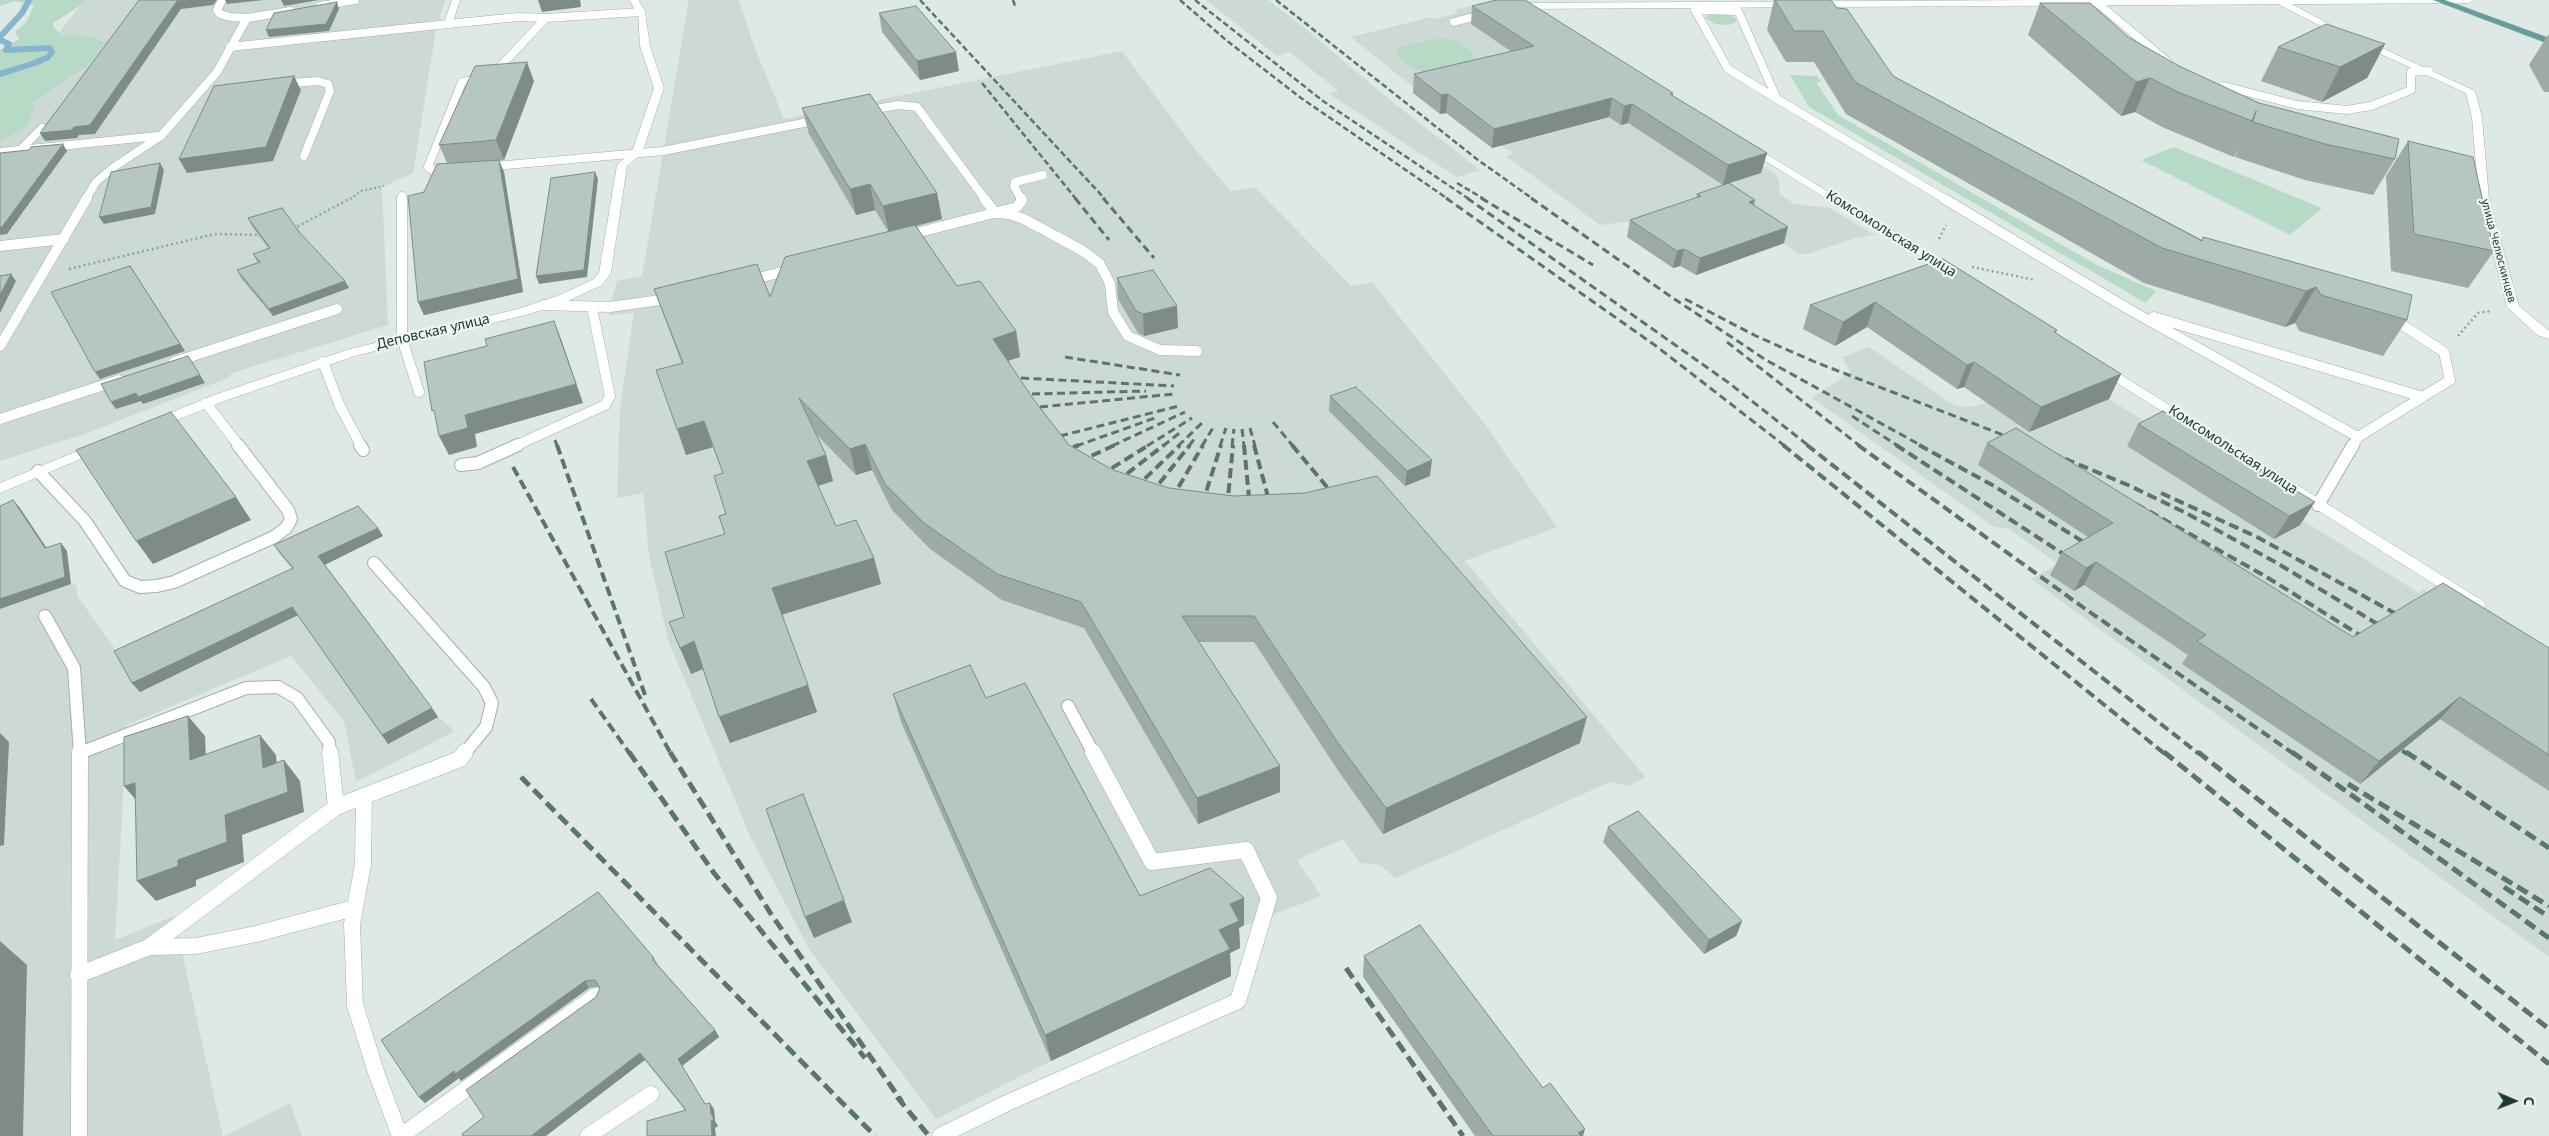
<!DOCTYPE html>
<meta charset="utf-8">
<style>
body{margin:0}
#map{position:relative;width:2549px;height:1136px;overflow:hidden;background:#dee9e6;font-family:"Noto Sans",sans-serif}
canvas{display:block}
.north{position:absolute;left:2489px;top:1076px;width:50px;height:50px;-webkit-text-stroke:4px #eef6f3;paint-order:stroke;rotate:91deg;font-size:14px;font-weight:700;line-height:20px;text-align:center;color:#203835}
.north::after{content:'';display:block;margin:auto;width:18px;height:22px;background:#203835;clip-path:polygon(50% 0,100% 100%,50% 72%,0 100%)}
</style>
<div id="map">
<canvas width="2549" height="1136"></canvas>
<div class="north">С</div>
</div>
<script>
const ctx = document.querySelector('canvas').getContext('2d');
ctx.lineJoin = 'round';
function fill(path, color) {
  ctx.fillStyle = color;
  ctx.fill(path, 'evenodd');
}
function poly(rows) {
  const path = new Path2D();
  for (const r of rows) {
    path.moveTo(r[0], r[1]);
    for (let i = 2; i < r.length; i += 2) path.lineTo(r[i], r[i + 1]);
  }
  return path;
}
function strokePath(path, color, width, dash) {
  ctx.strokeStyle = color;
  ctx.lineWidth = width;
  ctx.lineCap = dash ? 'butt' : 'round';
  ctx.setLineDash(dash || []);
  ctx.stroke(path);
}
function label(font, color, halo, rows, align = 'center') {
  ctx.font = font + ' "Noto Sans",sans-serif';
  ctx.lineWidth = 4.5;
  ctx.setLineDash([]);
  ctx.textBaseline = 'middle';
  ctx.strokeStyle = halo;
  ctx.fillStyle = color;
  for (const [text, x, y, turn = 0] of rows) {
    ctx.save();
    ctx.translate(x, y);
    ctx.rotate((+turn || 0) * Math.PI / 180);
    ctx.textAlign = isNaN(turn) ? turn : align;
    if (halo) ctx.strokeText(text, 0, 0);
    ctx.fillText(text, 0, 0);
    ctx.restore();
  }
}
fill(poly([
 [85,0,445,0,436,30,413,173,382,187,388,325,232,373,228,378,85,434,0,461,0,105],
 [689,0,739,0,754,46,784,119,1122,51,1199,154,1231,191,1255,187,1351,286,1372,282,1484,423,1557,527,1465,561,1645,777,1629,786,1610,782,1396,878,1379,865,1360,863,1343,839,1297,860,1321,896,1231,931,1240,948,1220,958,1231,976,1051,1061,936,1119,809,949,750,836,668,640,649,555,643,493,617,498,620,409,634,312,609,316,610,307,617,281,642,276],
 [1206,0,1268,0,1302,26,1395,104,1480,170,1457,177,1329,94,1339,91,1289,52,1277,56],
 [1485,3,1774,173,1779,179,1780,194,1794,204,1830,208,1874,235,1856,238,1808,254,1799,254,1784,244,1758,253,1697,213,1600,225,1506,156,1513,154,1452,108,1418,91,1351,37,1431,17,1434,19,1458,13,1455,10],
 [1869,347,1954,405,1965,407,1976,406,2066,372,2419,593,2423,589,2549,668,2549,957,2031,579,2058,564,2009,529,1994,527,1812,398,1851,372,1842,357],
 [324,565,438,717,455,731,356,782,344,721,291,656,127,725,115,940,174,916,223,1136,0,1136,0,609,71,584,76,585,78,597,122,659],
 [290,1103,302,1136,225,1136]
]), '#ccd9d5');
fill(poly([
 [0,0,85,0,81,5,52,24,61,36,90,37,105,42,88,65,30,104,35,107,26,127,0,141,0,50,19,39,15,32,27,21,34,5,15,1,0,6],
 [1709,14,1728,14,1736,19,1736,22,1729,25,1715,24,1705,18],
 [1434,39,1449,39,1460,42,1472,52,1476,61,1428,75,1404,63,1396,54,1400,47],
 [1790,75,1817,76,1821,82,1816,82,1838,115,2097,265,2156,291,2146,303,1809,107],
 [2174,147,2322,208,2290,235,2141,160]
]), '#b6dac6');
strokePath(poly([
 [0,37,22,13,29,0],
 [0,40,9,44,6,50,50,48,52,52,48,57,35,63,0,74]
]), '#86b6ce', 6);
const laneFar3 = poly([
 [222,0,217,10,220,14,230,17,247,18,291,11],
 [456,0,448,24,518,17,546,18],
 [2096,2,2168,62],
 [320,6,355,0],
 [1695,10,1738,11,1777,99,1728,69,1695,10],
 [1454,22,1488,13],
 [230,47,448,24],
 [280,84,318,81,328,84,330,91,304,156],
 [2224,86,2297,105,2347,110,2371,106,2411,90,2411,72,2429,71],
 [1777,99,1945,199],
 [865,111,898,105,917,107,985,199],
 [21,149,42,128],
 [0,152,158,136],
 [484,167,663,151,823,119],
 [450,171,433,170,428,167,462,82,484,78,495,72,546,18,641,12,634,0],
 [402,196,402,199],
 [86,199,96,182,114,167,161,136,217,72,247,18],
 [1021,199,1014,186,1015,182,1043,175]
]);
const laneFar2 = poly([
 [402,198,402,339,419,392],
 [984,198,995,213,1009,214,1024,219,1083,251,1100,264,1110,284,1113,312,1128,336,1160,350,1197,351],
 [1943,198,2130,310,2358,437],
 [920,232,1017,207,1022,200,1021,198],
 [0,246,64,239],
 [746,281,794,269],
 [544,305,610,307,675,298],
 [2154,317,2423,397],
 [0,346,87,198],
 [174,362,337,309],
 [323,362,339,404,361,446],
 [206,403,239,446],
 [0,419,119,380],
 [515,446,605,405,610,396,592,308],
 [2353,446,2358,437,2450,380,2444,352,2390,317]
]);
const laneFar1 = poly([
 [360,445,363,450],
 [461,465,478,463,518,445],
 [38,471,85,521,125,581,140,587,157,586,174,582,274,537,286,528,291,519,288,510,238,445],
 [2318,505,2353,445],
 [374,563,484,687,492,703,486,727,464,754],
 [45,616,74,668,80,754],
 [1068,706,1094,754],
 [80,753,246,688,278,687,297,698,329,742,330,754]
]);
const lane = poly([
 [330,752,336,807,149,947,196,946,256,934,354,908],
 [364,796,363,864,352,924,355,1005,376,1072,400,1136],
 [336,807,460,759,465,752],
 [78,975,149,947],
 [79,1136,80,752],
 [401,1136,595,996],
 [588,1136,651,1094],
 [940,1136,1007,1103,1238,1001,1269,898,1246,850,1152,862,1093,752]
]);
const street = poly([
 [2275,0,2284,0,2348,34,2340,36,2276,3,2275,0],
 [638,10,645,12,650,46,664,88,642,153,627,166,611,273,602,285,568,301,526,315,358,355,227,400,160,427,150,427,148,424,150,421,217,394,350,349,518,309,560,295,594,279,599,273,617,165,632,152,654,88,640,46,638,10],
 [2361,41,2367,41,2475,91,2482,117,2489,200,2519,306,2549,331,2549,339,2537,335,2507,307,2479,200,2472,117,2466,93,2361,45,2361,41],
 [97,443,102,444,104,447,102,450,0,493,0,483,97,443]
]);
const secondary = poly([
 [2048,0,2473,0,2469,3,1517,9,1513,6,1517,3,2048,0],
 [1748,143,1956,269,1958,271,1956,273,1948,273,1744,148,1743,146,1748,143],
 [2102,363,2483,601,2486,605,2483,609,2473,609,2097,370,2096,367,2097,364,2102,363]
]);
const primary = poly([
 [2433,0,2445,0,2549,38,2549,44,2433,0]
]);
strokePath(laneFar3, '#a1b0ad', 9);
strokePath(laneFar2, '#a1b0ad', 11);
strokePath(laneFar1, '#a1b0ad', 14);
strokePath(lane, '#a1b0ad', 17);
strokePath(street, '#a1b0ad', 1);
strokePath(secondary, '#9db4b0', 1);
strokePath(primary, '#bcc3c2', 1);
strokePath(poly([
 [350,199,361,191,384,186]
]), '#7faca6', 2, [2, 2.5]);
strokePath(poly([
 [293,229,351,198],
 [1939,239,1946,225],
 [1972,267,2035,280],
 [69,269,215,234,261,235],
 [2458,336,2478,313,2491,311]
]), '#7faca6', 2.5, [2, 3]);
strokePath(laneFar3, '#fff', 8);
strokePath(laneFar2, '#fff', 10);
strokePath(laneFar1, '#fff', 12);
strokePath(lane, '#fff', 16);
fill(street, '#fff');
fill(secondary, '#fff');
fill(primary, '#639e99');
strokePath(poly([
 [920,0,1105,199],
 [1013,0,1015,6],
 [1180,0,1226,40,1301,98,1448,199],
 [1195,0,1323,101,1469,199],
 [1276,0,1478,160,1533,199],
 [982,83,1076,199],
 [1457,183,1484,199]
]), '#5a7471', 2.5, [6, 3]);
strokePath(poly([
 [1075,198,1109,240],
 [1103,198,1154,258],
 [1446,198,1656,346,1785,446],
 [1467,198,1729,383,1809,446],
 [1481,198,1593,265],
 [1531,198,1667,294,1766,360,1922,446],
 [1685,299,1756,336,1815,362,2016,440],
 [1727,342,1860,446],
 [1065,357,1180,375],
 [1021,378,1174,386],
 [1032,394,1146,391],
 [1040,407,1174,394],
 [1852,416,1898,446],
 [1273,422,1293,446],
 [1250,428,1255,446],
 [1242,429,1244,446],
 [1048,439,1179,406],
 [555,440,557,446],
 [1076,446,1155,418],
 [1112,446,1185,412],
 [1147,446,1192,418],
 [1163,446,1182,431],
 [1178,446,1202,423],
 [1189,446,1195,438],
 [1202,446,1214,426],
 [1220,446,1226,428],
 [1232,446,1234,429]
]), '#5a7471', 3, [8, 4.5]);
strokePath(poly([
 [557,445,645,695],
 [1244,445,1250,508],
 [1254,445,1271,508],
 [1292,445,1337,499],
 [1783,445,2165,754],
 [1807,445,2199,754],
 [1858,445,2084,608,2294,754],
 [1896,445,2074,561],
 [1919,445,1994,486,2093,548],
 [1059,452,1079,445],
 [2051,453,2128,485,2186,513,2277,563,2389,631],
 [1078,462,1115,445],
 [513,467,671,754],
 [1099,476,1149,445],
 [1115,483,1164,445],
 [1134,489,1180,445],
 [2161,493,2257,537,2407,620],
 [1150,495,1190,445],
 [1171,500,1203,445],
 [2136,504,2265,576,2371,642],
 [1202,505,1221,445],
 [1227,508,1233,445],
 [591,699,630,754],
 [2390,742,2407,754]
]), '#5a7471', 4, [10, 5]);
strokePath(poly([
 [629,752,714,873,865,1058],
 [670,752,771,914,902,1102],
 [2164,752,2549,1064],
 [2198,752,2549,1029],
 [2292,752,2549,938],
 [2406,752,2549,848],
 [521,777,875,1136],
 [2348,784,2549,906],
 [2504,887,2549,917],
 [1346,968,1463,1136],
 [897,1097,929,1136]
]), '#5a7471', 5, [12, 6]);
fill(poly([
 [1774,0,1831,0,1837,8,1893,76,2202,240,2203,237,2407,320,2383,356,2299,331,2295,323,2285,327,2144,283,1846,114,1814,62,1786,62,1767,30],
 [2040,3,2128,37,2179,66,2259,103,2395,159,2373,195,2305,180,2235,157,2238,149,2234,157,2162,127,2135,112,2121,116,2028,35],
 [1472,6,1673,93,1673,96,1767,153,1761,173,1723,185,1628,123,1621,125,1609,117,1492,148,1446,113,1440,114,1413,93,1414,74,1512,52,1471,24],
 [879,13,959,71,920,80,882,32],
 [2548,35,2549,35,2549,92,2544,92,2529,65],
 [2385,44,2367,78,2322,102,2261,81,2278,47],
 [534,81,504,160,499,161,504,172,523,292,424,315,418,302,424,192,447,163,439,145],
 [802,108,937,193,942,219,916,226,957,286,1016,331,1020,357,1008,361,1034,400,1069,445,1580,743,1383,834,1337,769,1254,642,1199,642,1280,792,1198,824,1084,628,1002,600,930,549,892,510,872,470,856,475,815,433,826,455,833,481,818,486,836,526,874,558,881,584,782,614,817,712,730,743,703,669,691,674,684,617,725,534,726,514,723,473,713,447,686,455,682,364,654,289,770,297,888,231,875,210,856,215,809,134],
 [2408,141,2494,251,2468,288,2391,271,2386,176],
 [1697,194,1754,205,1784,243,1696,275,1680,266,1673,268,1627,237,1630,220,1696,198],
 [248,218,300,233,349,288,273,316,241,278,237,270,258,263,253,254,269,249,252,226],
 [1943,259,2057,330,2056,333,2121,374,2109,399,2029,432,1964,387,1957,389,1867,327,1835,346,1803,329,1810,305],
 [1117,278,1178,328,1144,336,1138,333,1118,299],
 [1330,396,1430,476,1405,486,1329,411],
 [2163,411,2300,525,2274,539,2127,446,2138,424],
 [1987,443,2353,637,2549,648,2549,791,2440,719,2360,784,2182,664,2188,655,2084,585,2074,591,2050,575,2062,552,2088,537,1978,465],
 [383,536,325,565,438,717,388,744,298,615,140,692,132,683,292,568,280,554,274,545],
 [893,694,986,698,1140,896,1244,898,1244,925,1239,928,1240,948,1230,953,1231,976,1051,1061,901,722],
 [1608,827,1742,921,1736,936,1704,954,1603,842],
 [1364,956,1543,1088,1583,1136,1475,1136,1363,977],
 [654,958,658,965,715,1030,719,1037,682,1066,705,1104,714,1109,715,1121,718,1126,715,1128,685,1110,645,1060,484,1117,596,997,600,988,599,987,589,988,461,1081,459,1078,425,1103,419,1097,381,1040]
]), '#9daaa7');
fill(poly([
 [188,0,217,0,213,5,181,9,95,134,79,135,77,138,45,141,40,133,177,1],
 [225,0,264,0,227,4],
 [281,0,319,0,284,6],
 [538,0,580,0,581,7,542,12],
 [337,2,339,9,329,31,269,37,266,30],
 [2385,44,2367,78,2322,102,2340,67],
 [956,52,959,71,920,80,917,61],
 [527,62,534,81,504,160,496,140],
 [294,76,301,90,273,161,187,173,179,159],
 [2150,78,2135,112,2121,116,2136,82],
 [1448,94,1446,113,1440,114,1441,95],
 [1612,98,1609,117,1492,148,1494,129],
 [1632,104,1628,123,1621,125,1624,106],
 [63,144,67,151,7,234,0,235,0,227],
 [1767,153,1761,173,1723,185,1728,165],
 [499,160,504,172,523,292,424,315,418,302],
 [160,163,164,170,155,214,104,224,99,217],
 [595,172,598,179,587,277,539,284,536,276],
 [870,184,875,210,856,215,850,189],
 [937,193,942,219,889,233,883,206],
 [1755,200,1751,216,1749,202],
 [1788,227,1784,243,1696,275,1700,258],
 [1684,249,1680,266,1673,268,1677,251],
 [130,266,185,351,100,379,95,372],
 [11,274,16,281,0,313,0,295],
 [345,281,349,288,273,316,269,309],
 [2316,287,2295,323,2285,327,2306,291],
 [1875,302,1867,327,1835,346,1843,322],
 [1177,306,1178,328,1144,336,1143,314],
 [554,321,561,339,583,403,475,434,477,447,449,455,439,436,465,415],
 [1016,331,1020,357,998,364,993,339],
 [1974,362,1964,387,1957,389,1967,365],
 [2121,374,2109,399,2029,432,2041,407],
 [200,375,205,383,143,404,141,401,116,409,111,402,136,393],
 [704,421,713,447,686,455,677,429],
 [865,444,872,470,856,475,850,449],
 [826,455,833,481,814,487,807,461],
 [1432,460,1430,476,1405,486,1407,471],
 [236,497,251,520,153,564,136,541],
 [13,500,20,508,52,556,45,548],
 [2315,502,2300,525,2274,539,2289,516],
 [378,528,383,536,324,565,318,556],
 [61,543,67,551,71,584,0,609,0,599],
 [874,558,881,584,781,615,772,588],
 [2096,562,2084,585,2074,591,2086,568],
 [292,607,298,615,140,692,132,683],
 [694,641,705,668,691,674,680,648],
 [808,685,817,712,730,743,719,717],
 [2460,697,2440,719,2360,784,2379,761],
 [432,708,438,717,388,744,382,735],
 [188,716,205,736,207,780,190,760],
 [1587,717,1580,743,1383,834,1386,808],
 [0,733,9,742,4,845,0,846],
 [260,735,276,755,279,788,263,768],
 [284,760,300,781,304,812,242,835,244,862,196,880,196,886,156,901,137,881,178,860,225,815],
 [1280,766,1280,792,1198,824,1197,798],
 [135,783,142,807,124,786],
 [1244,898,1244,925,1239,928,1240,948,1230,953,1231,976,1051,1061,1045,1035,1219,930,1230,904],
 [844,900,852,922,814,938,805,917],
 [1742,921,1736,936,1704,954,1709,940],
 [0,941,27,965,23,1136,0,1136],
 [585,981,589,988,461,1081,459,1078,425,1103,419,1097,454,1071],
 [715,1030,719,1037,682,1066,678,1059],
 [640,1053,645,1060,546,1136,531,1136],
 [710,1103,714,1109,715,1121,711,1114],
 [714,1119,718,1126,715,1128,716,1136,712,1136,711,1121],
 [1585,1129,1583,1136,1577,1136,1578,1133]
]), '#7f8b88');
const building = poly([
 [139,0,188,0,177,1,90,125,74,127,72,130,40,133,139,0],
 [1496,0,1525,0,1673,93,1670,94,1767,153,1728,165,1632,104,1624,106,1612,98,1494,129,1448,94,1441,95,1414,74,1534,46,1472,6,1496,0],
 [1775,0,1831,0,1837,8,1847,9,1893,76,2202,241,2203,237,2412,295,2407,320,2321,295,2316,287,2306,291,2162,248,1855,82,1823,31,1794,31,1775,0],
 [337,2,326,24,266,30,274,13,337,2],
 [2040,3,2090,3,2128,37,2179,66,2259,103,2399,139,2395,159,2325,144,2253,122,2256,111,2252,121,2178,92,2150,78,2136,82,2040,3],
 [916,6,956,52,917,61,879,13,916,6],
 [2326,24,2385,44,2340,67,2278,47,2326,24],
 [527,62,496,140,439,145,475,66,527,62],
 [294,76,266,147,179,159,214,86,294,76],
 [870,94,937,193,883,206,870,184,850,189,802,108,870,94],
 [2408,141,2473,157,2494,251,2414,234,2408,141],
 [63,144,2,227,0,227,0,153,29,150,31,147,63,144],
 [499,160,518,279,418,302,408,196,424,192,437,164,499,160],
 [160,163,151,207,99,217,111,172,160,163],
 [595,172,584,270,536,276,551,178,595,172],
 [1729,183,1755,200,1749,202,1788,227,1700,258,1684,249,1677,251,1630,220,1701,196,1697,194,1729,183],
 [282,208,300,233,345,281,269,309,237,270,260,262,253,254,270,248,248,218,282,208],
 [915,225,957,286,980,281,1016,331,993,339,1034,400,1069,445,1113,470,1169,488,1234,496,1305,493,1377,476,1587,717,1386,808,1338,743,1254,616,1182,616,1280,766,1197,798,1081,602,997,574,924,523,885,484,865,444,850,449,799,398,826,455,807,461,836,526,856,520,874,558,772,588,808,685,719,717,694,641,680,648,669,622,684,617,665,552,725,534,719,516,726,514,714,476,723,473,704,421,677,429,656,370,683,363,654,289,757,264,770,297,785,257,915,225],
 [1943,259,2057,330,2054,332,2121,374,2041,407,1974,362,1967,365,1875,302,1843,322,1810,305,1943,259],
 [130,266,180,344,95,372,51,292,130,266],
 [1153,270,1177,306,1143,314,1136,311,1117,278,1153,270],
 [11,274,0,295,0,276,11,274],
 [554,321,576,384,465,415,468,428,439,436,434,410,432,411,424,362,487,346,485,339,554,321],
 [188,356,200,375,138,397,136,393,111,402,101,384,188,356],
 [1356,387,1432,460,1407,471,1330,396,1356,387],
 [2163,411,2315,502,2289,516,2138,424,2163,411],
 [171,412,236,497,136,541,76,450,171,412],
 [2016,428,2353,637,2443,583,2549,648,2549,755,2460,697,2379,761,2197,641,2206,635,2096,562,2086,568,2062,552,2113,523,1987,443,2016,428],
 [13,500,45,548,61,543,65,577,0,599,0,506,13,500],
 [358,506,378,528,318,556,432,708,382,735,292,607,132,683,114,651,293,568,274,545,358,506],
 [970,665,986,698,1025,683,1140,896,1210,868,1244,898,1230,904,1239,921,1219,930,1230,949,1045,1035,893,694,970,665],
 [188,716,190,760,260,735,263,768,284,760,288,792,225,815,227,842,178,860,178,866,137,881,135,783,124,786,124,737,188,716],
 [803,794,844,900,805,917,766,809,803,794],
 [1638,811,1742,921,1709,940,1608,827,1638,811],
 [598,892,654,958,652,959,715,1030,678,1059,705,1104,710,1103,711,1114,714,1119,711,1121,712,1136,647,1136,647,1121,686,1110,640,1053,531,1136,463,1136,462,1134,484,1117,466,1090,596,997,600,988,595,980,585,981,455,1074,454,1071,419,1097,381,1040,598,892],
 [1420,925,1543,1088,1550,1083,1585,1129,1578,1133,1581,1136,1493,1136,1364,956,1420,925]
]);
fill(building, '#b6c6c2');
strokePath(building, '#7f8b88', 1);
label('11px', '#203835', '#eef6f3', [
 ["улица Челюскинцев",2498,251,75]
]);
label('14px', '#203835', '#eef6f3', [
 ["Комсомольская улица",1891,234,32],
 ["Деповская улица",433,332,-13],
 ["Комсомольская улица",2233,450,33]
]);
</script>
